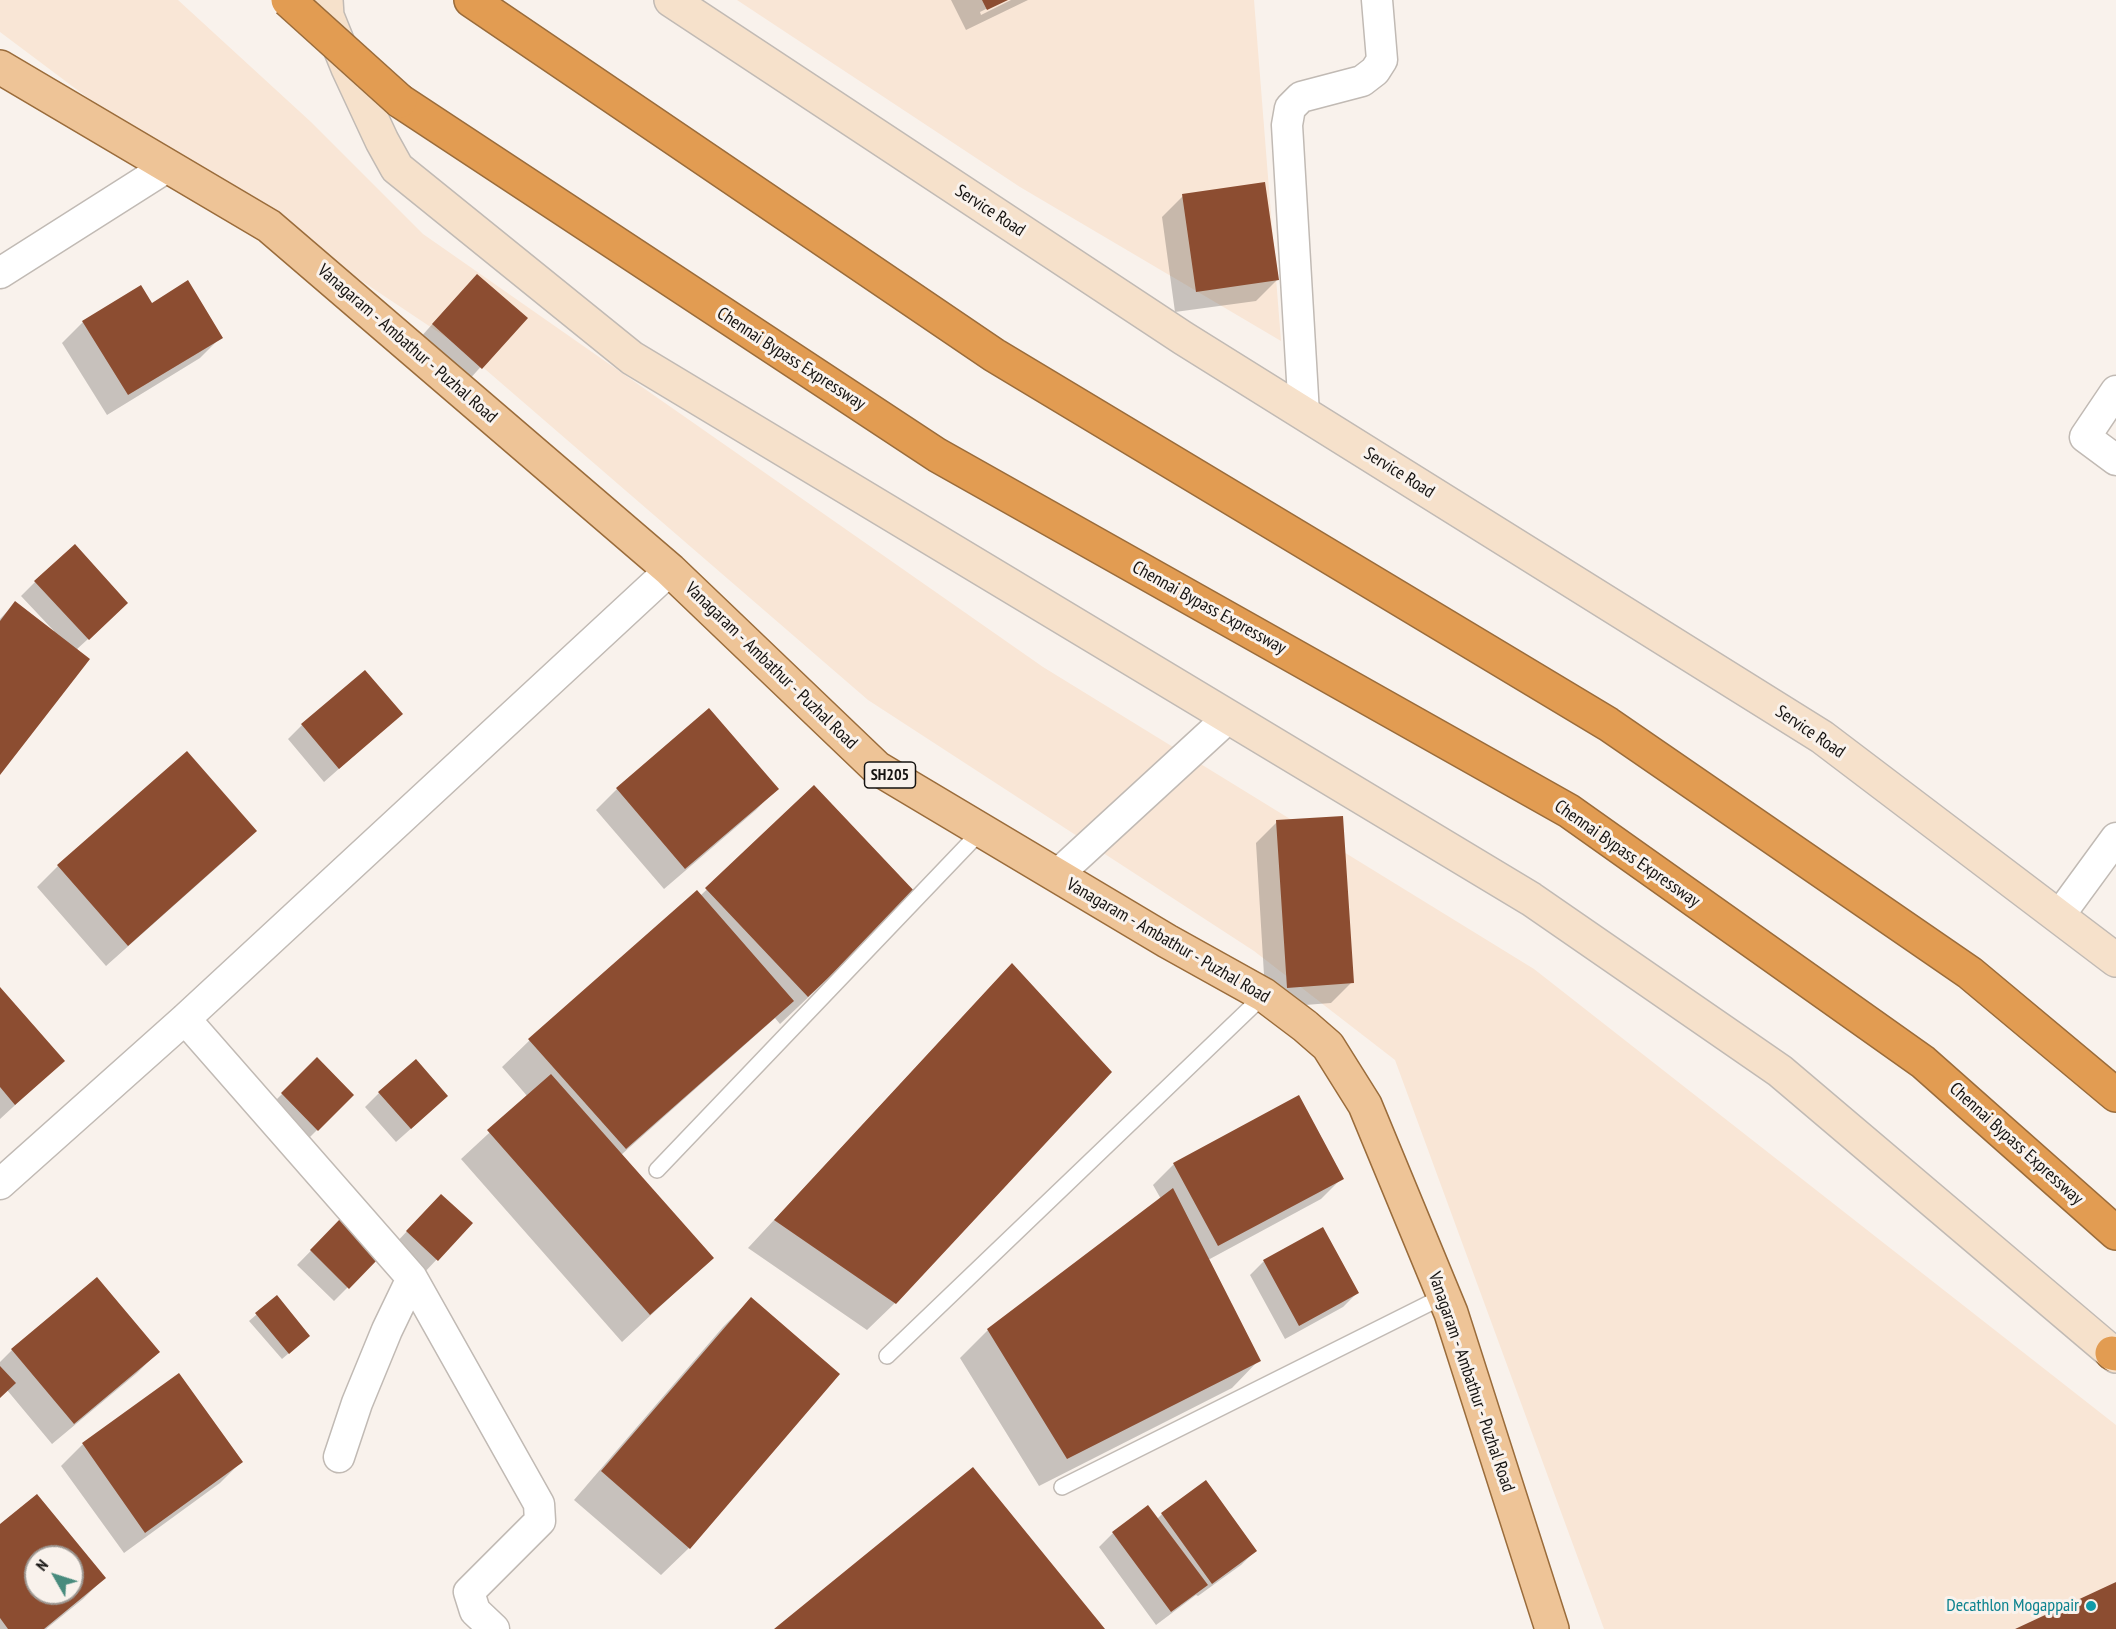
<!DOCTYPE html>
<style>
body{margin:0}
#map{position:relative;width:2116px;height:1629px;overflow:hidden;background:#f9f2ec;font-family:"PT Sans Narrow",sans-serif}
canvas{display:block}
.north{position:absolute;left:24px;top:1545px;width:60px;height:60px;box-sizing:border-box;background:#f9f2ec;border:2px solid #9e9994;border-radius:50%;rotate:309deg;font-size:16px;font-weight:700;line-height:24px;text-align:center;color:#151311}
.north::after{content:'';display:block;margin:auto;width:21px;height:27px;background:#488b7d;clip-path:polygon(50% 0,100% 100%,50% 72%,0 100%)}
</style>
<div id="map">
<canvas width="2116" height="1629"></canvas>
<div class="north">N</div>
</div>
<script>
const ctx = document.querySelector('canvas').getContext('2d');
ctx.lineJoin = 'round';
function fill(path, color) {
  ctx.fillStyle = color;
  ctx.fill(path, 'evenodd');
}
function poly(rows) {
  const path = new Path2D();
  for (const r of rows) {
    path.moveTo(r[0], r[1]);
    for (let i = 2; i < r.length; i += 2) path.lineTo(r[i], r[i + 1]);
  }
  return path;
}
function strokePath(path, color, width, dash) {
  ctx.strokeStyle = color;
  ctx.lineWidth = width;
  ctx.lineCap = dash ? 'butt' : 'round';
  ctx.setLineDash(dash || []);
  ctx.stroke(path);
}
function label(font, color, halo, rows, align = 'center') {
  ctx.font = font + ' "PT Sans Narrow",sans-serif';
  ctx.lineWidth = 6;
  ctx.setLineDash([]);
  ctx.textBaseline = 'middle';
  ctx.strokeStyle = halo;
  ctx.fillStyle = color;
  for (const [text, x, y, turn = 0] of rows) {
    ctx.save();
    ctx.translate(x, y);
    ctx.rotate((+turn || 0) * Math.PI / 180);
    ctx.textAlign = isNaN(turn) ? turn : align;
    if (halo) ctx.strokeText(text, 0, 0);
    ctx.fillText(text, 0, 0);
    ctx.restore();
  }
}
fill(poly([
 [0,0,178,0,311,122,423,234,1043,667,1534,969,2116,1425,2116,1582,2015,1629,1604,1629,1395,1060,1254,951,868,700,456,344,88,98,0,32],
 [737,0,1254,0,1281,341,1020,187]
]), '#f9e6d6');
fill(poly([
 [951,0,1004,0,980,12,981,15,1011,0,1028,0,966,30],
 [1183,196,1277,280,1256,301,1175,312,1162,217],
 [463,290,525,318,467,382,419,339],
 [83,322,221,337,200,358,107,415,62,343],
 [35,582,112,617,76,650,0,772,0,619,15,603,52,632,54,631,21,596],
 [709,710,777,788,756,810,664,889,596,810,617,789],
 [401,714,324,782,288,739,302,725],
 [187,753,255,831,234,852,106,966,37,887,58,866],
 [814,787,888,922,780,1024,775,1018,621,1155,712,1258,622,1342,461,1159,528,1097,502,1067,530,1040,700,896],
 [1277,822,1352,982,1331,1003,1266,1008,1256,843],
 [1011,965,895,1303,867,1330,748,1248],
 [0,989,63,1061,0,1119],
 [317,1059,352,1095,303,1144,268,1108],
 [379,1093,432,1110,396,1142,365,1107],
 [1174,1164,1342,1178,1321,1199,1208,1260,1259,1360,1232,1388,1039,1486,960,1358,988,1330,1161,1199,1153,1185],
 [427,1210,471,1223,423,1274,393,1246],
 [341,1220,378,1257,334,1301,297,1265],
 [1264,1261,1357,1293,1343,1307,1285,1339,1250,1275],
 [277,1297,302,1342,282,1359,249,1321],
 [751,1299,689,1548,661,1575,574,1500,723,1327],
 [12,1350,158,1352,137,1373,52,1444,7,1390,0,1397,0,1362],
 [179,1375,241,1462,220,1483,124,1553,61,1466,82,1445],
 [37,1496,104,1578,83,1599,46,1629,0,1629,0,1526],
 [36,1557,72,1557,72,1593,36,1593],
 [1148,1507,1157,1519,1162,1514,1255,1551,1241,1565,1198,1596,1196,1595,1156,1625,1099,1547,1113,1533]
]), '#0003');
fill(poly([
 [982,0,1008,0,987,10],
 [1265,182,1279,280,1196,292,1182,194],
 [477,274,528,318,482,369,432,324],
 [188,280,223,338,128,395,82,321,141,285,152,303],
 [75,544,128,603,89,640,34,581],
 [15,601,90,659,0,775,0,621],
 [365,670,403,714,339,769,301,724],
 [709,708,779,789,685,869,616,788],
 [187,751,257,831,128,946,57,865],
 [814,785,917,894,808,997,705,888],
 [1343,816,1354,983,1287,988,1276,820],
 [697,890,794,1001,626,1149,528,1039],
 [1012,963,1112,1072,896,1304,774,1220],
 [0,987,65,1061,15,1105,0,1087],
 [317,1057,354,1095,318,1131,281,1093],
 [416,1059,448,1096,411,1129,378,1092],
 [551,1074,714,1258,650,1315,487,1130],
 [1299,1095,1344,1179,1218,1246,1173,1163],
 [1173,1188,1261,1361,1067,1459,987,1329],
 [441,1194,473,1223,438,1261,406,1231],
 [341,1218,380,1257,349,1289,310,1250],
 [1323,1227,1359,1293,1299,1326,1263,1260],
 [97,1277,160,1352,74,1424,11,1349],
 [277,1295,310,1336,289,1354,255,1313],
 [751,1297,840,1374,690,1549,601,1471],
 [0,1366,16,1383,0,1398],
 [179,1373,243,1462,145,1533,82,1443],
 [973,1467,1105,1629,774,1629],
 [1206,1480,1257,1551,1212,1584,1161,1513],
 [37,1494,106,1578,44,1629,8,1629,0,1618,0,1524],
 [36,1557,72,1557,72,1593,36,1593],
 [1148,1505,1208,1585,1171,1612,1112,1532],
 [2116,1582,2116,1629,2015,1629]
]), '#8c4d31');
const lane = poly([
 [657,1170,982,830],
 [887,1356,1264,995],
 [1062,1487,1444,1296]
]);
const street = poly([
 [0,273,167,167],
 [2116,391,2085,437,2116,460],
 [1304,414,1287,125,1290,108,1301,97,1362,81,1375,71,1382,60,1377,0],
 [1057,875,1229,717],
 [2059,916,2116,838],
 [185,1019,412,1278,539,1504,540,1521,469,1592,475,1611,494,1629],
 [0,1184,185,1019,670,570],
 [339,1457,357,1403,387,1330,412,1278]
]);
const secondary = poly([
 [326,0,327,16,348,68,382,141,397,168,632,358,1531,899,1780,1071,2116,1356],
 [671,0,1183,338,1822,737,2116,960]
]);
const primary = poly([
 [0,67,269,226,670,570,877,768,1167,941,1264,995,1305,1026,1328,1046,1365,1105,1451,1313,1552,1629]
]);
const highway = poly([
 [471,0,994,355,1608,724,1970,973,2116,1095],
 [400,101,937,455,1569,811,1923,1062,2116,1233],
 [2112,1353,2116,1354]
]);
strokePath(lane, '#c1bab4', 18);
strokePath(street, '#c1bab4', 33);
strokePath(secondary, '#c1bab4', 36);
strokePath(primary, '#9a6c3b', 36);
strokePath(highway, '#9a6c3b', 36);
strokePath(lane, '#fff', 15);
strokePath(street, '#fff', 30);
strokePath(secondary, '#f6e1cb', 33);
strokePath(primary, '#eec497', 33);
strokePath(highway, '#e29c52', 33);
const highwayBridge = poly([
 [288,0,400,101]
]);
strokePath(highwayBridge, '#9a6c3b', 36, []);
strokePath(highwayBridge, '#e29c52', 33);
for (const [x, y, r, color] of [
 [2091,1606,6,"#0f9aa8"]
]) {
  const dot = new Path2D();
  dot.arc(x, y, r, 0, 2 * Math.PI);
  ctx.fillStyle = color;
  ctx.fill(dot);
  strokePath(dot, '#f9f2ec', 2);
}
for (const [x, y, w] of [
 [890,775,51]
]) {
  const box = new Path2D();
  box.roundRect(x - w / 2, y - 13, w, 26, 4.5);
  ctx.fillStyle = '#f9f2ec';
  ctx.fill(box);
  strokePath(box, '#151311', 1.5);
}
label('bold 16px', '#151311', null, [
 ["SH205",890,775]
]);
label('18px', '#151311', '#f9f2ec', [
 ["Service Road",990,211,33],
 ["Vanagaram - Ambathur - Puzhal Road",407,344,41],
 ["Chennai Bypass Expressway",791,359,33],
 ["Service Road",1399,473,32],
 ["Chennai Bypass Expressway",1209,608,29],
 ["Vanagaram - Ambathur - Puzhal Road",771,666,44],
 ["Service Road",1810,732,34],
 ["Chennai Bypass Expressway",1627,854,35],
 ["Vanagaram - Ambathur - Puzhal Road",1168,941,30],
 ["Chennai Bypass Expressway",2016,1144,42],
 ["Vanagaram - Ambathur - Puzhal Road",1471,1382,71]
]);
label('18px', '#0d838f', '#f9f2ec', [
 ["Decathlon Mogappair",2079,1606]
], 'right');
</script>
